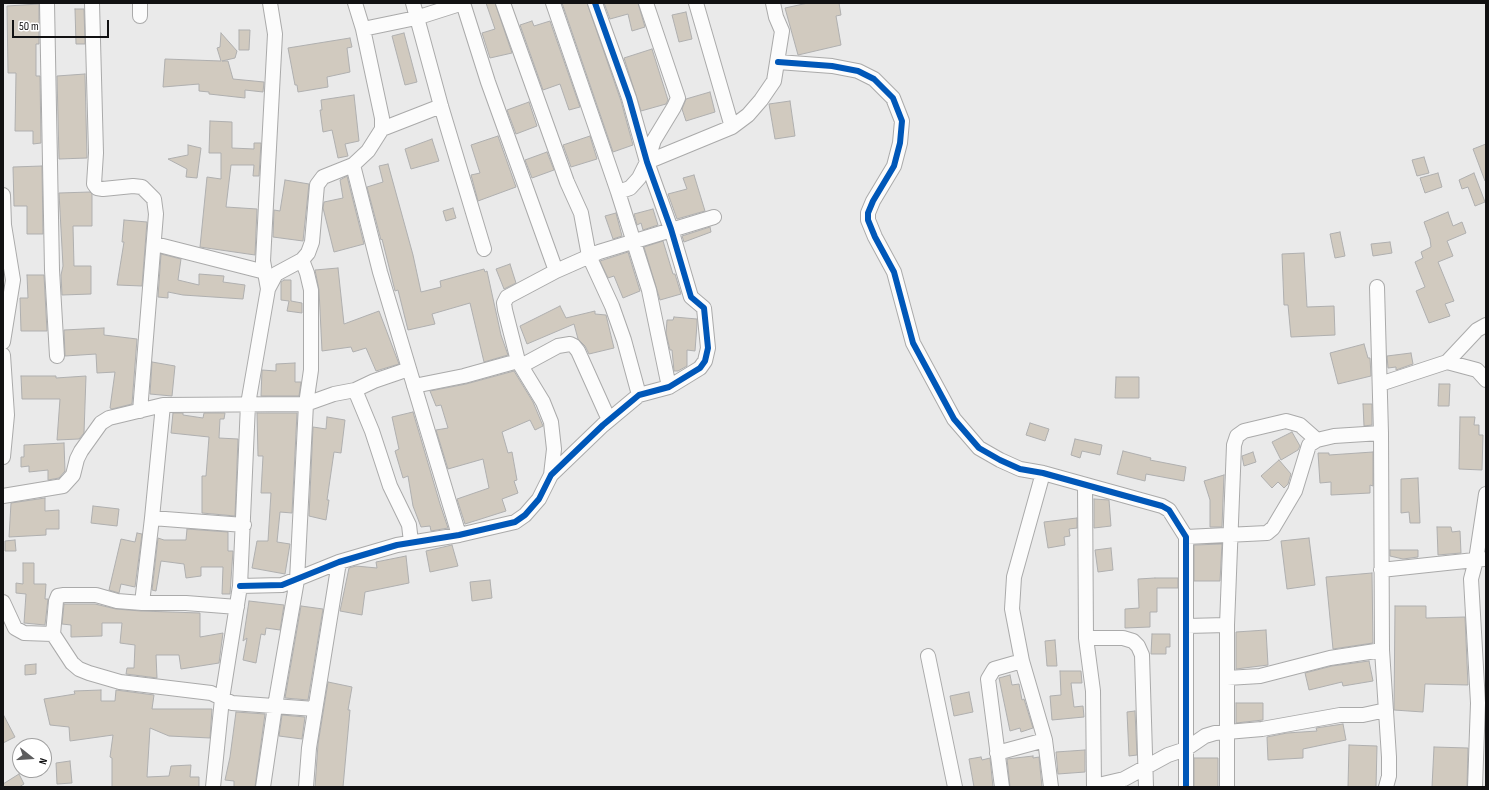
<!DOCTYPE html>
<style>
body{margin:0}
#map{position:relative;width:1489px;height:790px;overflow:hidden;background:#eaeaea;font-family:"Sofia Sans Condensed",sans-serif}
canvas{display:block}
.frame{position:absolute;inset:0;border:4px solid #111112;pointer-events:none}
.north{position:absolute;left:12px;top:738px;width:40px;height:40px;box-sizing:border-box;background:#fff;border:1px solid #a0a0a0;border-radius:50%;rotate:107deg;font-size:11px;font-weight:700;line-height:16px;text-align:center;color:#111112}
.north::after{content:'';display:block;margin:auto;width:14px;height:18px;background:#5d5d5e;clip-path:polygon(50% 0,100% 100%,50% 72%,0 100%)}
.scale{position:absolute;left:12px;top:20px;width:97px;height:18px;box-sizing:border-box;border:2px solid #111112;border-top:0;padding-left:5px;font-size:12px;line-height:14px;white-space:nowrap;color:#111112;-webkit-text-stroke:3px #fff;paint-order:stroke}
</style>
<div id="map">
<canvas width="1489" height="790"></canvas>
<div class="frame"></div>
<div class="north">N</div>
<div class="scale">50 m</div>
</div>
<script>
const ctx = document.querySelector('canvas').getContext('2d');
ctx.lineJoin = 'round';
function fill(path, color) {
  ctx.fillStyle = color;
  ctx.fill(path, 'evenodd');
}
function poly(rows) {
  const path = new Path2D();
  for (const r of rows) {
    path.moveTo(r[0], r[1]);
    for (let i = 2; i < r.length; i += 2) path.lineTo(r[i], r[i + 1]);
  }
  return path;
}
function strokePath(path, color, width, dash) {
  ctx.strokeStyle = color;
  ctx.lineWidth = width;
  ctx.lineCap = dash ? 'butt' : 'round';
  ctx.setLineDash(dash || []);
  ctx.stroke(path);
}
const building = poly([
 [486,3,495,3,512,53,490,58,482,33,495,29,486,3],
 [562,3,587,3,621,101,633,145,613,152,562,3],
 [604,3,638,3,645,27,632,31,628,14,610,19,604,3],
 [808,3,839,3,841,15,836,16,841,45,798,55,785,8,808,3],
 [39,4,39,44,36,44,36,76,40,76,41,143,33,144,33,131,15,131,16,73,8,73,7,6,39,4],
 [75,9,84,9,85,44,76,44,75,9],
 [686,12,692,39,679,42,672,15,686,12],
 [532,21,534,26,550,21,580,107,569,110,560,84,543,90,520,25,532,21],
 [239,30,250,30,249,50,239,50,239,30],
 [221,33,237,51,235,58,222,61,228,61,233,79,264,82,263,92,245,90,245,98,209,94,209,92,199,91,199,84,163,87,165,59,221,61,217,48,220,47,221,33],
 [404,33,417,82,405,85,392,36,404,33],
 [350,38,352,47,347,48,350,72,327,77,328,87,298,92,297,85,295,85,288,48,350,38],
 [652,49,668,100,666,104,641,111,624,58,652,49],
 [85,74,87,158,59,159,57,76,85,74],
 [710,92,715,112,686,121,682,109,686,99,710,92],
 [354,95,359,141,345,144,348,156,338,158,332,130,323,132,320,110,322,110,321,100,354,95],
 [790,101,795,136,775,139,769,104,790,101],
 [529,102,537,126,516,134,507,110,529,102],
 [210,121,232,122,232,148,254,149,254,143,261,143,259,176,253,176,254,165,231,165,226,207,257,209,255,255,200,247,207,177,221,179,221,153,209,153,210,121],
 [498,136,516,187,478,201,471,175,480,173,471,145,498,136],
 [590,136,597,159,571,167,563,145,590,136],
 [432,139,439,161,411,169,405,149,432,139],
 [1486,144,1486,181,1485,181,1473,149,1486,144],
 [188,145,201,148,197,178,186,177,187,169,168,159,188,155,188,145],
 [547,152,554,170,532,178,525,160,547,152],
 [1424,157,1429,173,1417,176,1412,160,1424,157],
 [388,164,413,255,421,292,441,287,440,281,484,269,485,272,487,271,501,335,508,355,484,362,470,303,432,314,435,324,408,330,398,290,395,291,382,239,381,240,367,187,383,182,379,166,388,164],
 [42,166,43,234,27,234,27,206,14,206,13,167,42,166],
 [1438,173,1442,187,1425,193,1420,178,1438,173],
 [1474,173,1485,202,1475,206,1468,187,1462,189,1459,180,1474,173],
 [694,175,705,211,677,219,668,194,687,189,683,178,694,175],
 [347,176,364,244,334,252,323,208,324,202,343,198,340,180,347,176],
 [285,180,309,184,303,241,273,237,274,210,280,211,285,180],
 [90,192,92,194,92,226,73,226,74,266,91,266,91,294,62,295,61,275,63,266,59,193,90,192],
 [453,208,456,218,446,221,443,211,453,208],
 [653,209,658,225,643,230,641,223,637,225,634,214,653,209],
 [1448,212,1453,226,1462,222,1466,233,1447,241,1453,256,1438,262,1454,301,1445,304,1450,316,1429,323,1416,291,1425,287,1415,262,1423,258,1421,252,1431,247,1430,239,1424,222,1448,212],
 [616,213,622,236,613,239,605,216,616,213],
 [124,220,147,222,142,286,117,285,124,242,122,242,124,220],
 [710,227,711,232,684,242,682,236,710,227],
 [1340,232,1345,256,1335,258,1330,234,1340,232],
 [663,241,673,274,675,274,681,294,660,300,644,247,663,241],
 [1390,242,1392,253,1373,256,1371,244,1390,242],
 [628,252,640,291,623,298,614,276,608,278,600,261,628,252],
 [1304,253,1307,307,1334,306,1335,335,1291,337,1288,305,1284,305,1282,254,1304,253],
 [161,254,181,259,178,280,199,285,199,274,224,276,223,282,245,285,243,299,183,295,168,292,168,298,158,297,161,254],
 [510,264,516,283,504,289,496,269,510,264],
 [338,268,344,324,379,311,399,364,376,371,366,348,353,352,351,347,322,351,319,290,315,270,338,268],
 [27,275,44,275,47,331,21,331,20,298,28,298,27,275],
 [284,280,291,280,291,301,302,303,302,313,287,311,289,301,281,300,281,282,284,280],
 [560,306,566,318,595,311,595,314,606,315,614,348,589,354,585,346,578,339,574,324,527,344,520,326,560,306],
 [674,317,697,319,697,324,695,351,687,350,687,366,678,371,674,371,672,350,670,350,666,333,667,320,673,320,674,317],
 [104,328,104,335,137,339,132,404,112,409,110,408,115,372,97,373,96,354,65,356,64,330,104,328],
 [1364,344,1368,358,1370,358,1371,376,1338,384,1330,353,1364,344],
 [1411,353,1413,364,1396,370,1396,367,1388,368,1387,356,1411,353],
 [152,362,175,366,172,396,150,394,152,362],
 [295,363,295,382,301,382,299,396,261,396,262,370,276,371,276,364,295,363],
 [514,371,533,402,543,426,535,430,530,420,502,432,508,453,512,452,517,480,514,481,518,493,502,499,506,511,465,524,457,499,489,488,483,459,448,469,436,430,448,428,441,405,436,406,430,391,466,384,514,371],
 [21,376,56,376,56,378,86,376,84,433,79,439,57,440,60,399,22,399,21,376],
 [1116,377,1139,377,1139,398,1115,398,1116,377],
 [1439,384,1450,384,1449,406,1438,406,1439,384],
 [1363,404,1372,404,1372,425,1364,426,1363,404],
 [413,412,440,504,448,528,431,531,430,526,421,527,413,506,408,476,403,478,395,451,399,449,392,417,413,412],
 [173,413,183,413,183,415,203,418,204,413,225,413,224,419,220,419,219,438,238,439,235,516,202,513,202,476,206,476,209,437,171,433,173,413],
 [257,413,297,413,292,513,280,512,277,542,290,544,285,574,252,568,257,541,268,541,271,493,261,493,263,456,258,456,257,413],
 [327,417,345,420,341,453,334,452,327,500,329,500,326,520,309,516,313,427,326,429,327,417],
 [1460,417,1475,417,1474,425,1479,425,1479,435,1483,435,1482,470,1459,469,1460,417],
 [1030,423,1049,429,1045,441,1026,435,1030,423],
 [1292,432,1300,446,1298,450,1281,460,1272,442,1292,432],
 [1075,439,1102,445,1100,455,1082,451,1080,458,1071,455,1075,439],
 [64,443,65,471,59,478,48,480,48,470,29,472,29,466,21,467,21,457,24,457,24,445,64,443],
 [1123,451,1151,458,1150,460,1186,467,1184,481,1146,474,1145,481,1117,474,1123,451],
 [1253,452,1256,462,1244,466,1242,456,1253,452],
 [1373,452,1373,486,1370,485,1370,493,1331,495,1331,482,1320,483,1318,453,1329,453,1329,455,1373,452],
 [1279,460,1291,474,1288,484,1284,488,1278,482,1272,488,1261,476,1279,460],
 [1224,475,1222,527,1210,527,1210,500,1204,481,1224,475],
 [1418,478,1420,523,1410,523,1409,512,1401,513,1401,479,1418,478],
 [45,498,45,511,59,510,59,529,46,529,46,535,9,537,11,503,45,498],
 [1094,499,1109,500,1111,526,1094,528,1094,499],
 [93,506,119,509,117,526,91,523,93,506],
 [1077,518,1077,528,1069,529,1070,536,1064,537,1065,545,1048,548,1044,522,1077,518],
 [1437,527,1451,527,1452,532,1460,531,1461,553,1438,555,1437,527],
 [187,529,228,532,228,551,233,551,230,594,222,594,223,567,201,567,201,576,186,578,184,564,161,561,156,591,152,590,158,538,164,540,186,540,187,529],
 [137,533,142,534,135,587,121,584,119,593,109,590,121,539,135,542,137,533],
 [1309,538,1315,585,1287,589,1281,541,1309,538],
 [15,540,16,551,5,551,5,541,15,540],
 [1222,544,1220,581,1194,581,1194,545,1222,544],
 [452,545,458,566,430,572,426,551,452,545],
 [1111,548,1113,570,1098,572,1095,550,1111,548],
 [1390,550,1418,550,1418,557,1403,559,1390,556,1390,550],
 [406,556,409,583,365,592,362,615,340,611,349,568,356,566,377,568,376,562,406,556],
 [23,563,34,563,34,584,46,584,45,599,48,599,45,625,24,623,26,594,16,593,16,583,23,584,23,563],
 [1372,573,1373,643,1333,649,1326,577,1372,573],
 [1155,578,1178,578,1178,588,1157,588,1157,612,1150,612,1150,627,1125,628,1125,609,1139,608,1138,579,1155,578],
 [490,580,492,598,472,601,470,582,490,580],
 [249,601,284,605,280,630,266,628,265,635,261,634,256,663,243,660,247,638,243,641,249,601],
 [64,604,95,604,116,609,141,611,200,613,200,637,223,633,219,663,181,669,179,655,156,655,157,678,126,674,127,668,134,668,135,645,120,643,122,623,102,623,102,636,71,637,71,625,62,624,64,604],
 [301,606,323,609,308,700,285,698,301,606],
 [1395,606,1426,606,1426,618,1465,617,1468,685,1425,684,1423,712,1394,710,1395,606],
 [1266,630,1268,665,1236,669,1236,632,1266,630],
 [1152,634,1170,634,1170,647,1166,647,1166,654,1151,654,1152,634],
 [1055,640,1057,666,1047,666,1045,641,1055,640],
 [1369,661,1373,681,1343,686,1342,682,1309,690,1305,673,1332,666,1369,661],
 [36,664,36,674,25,675,25,665,36,664],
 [1060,671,1081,671,1082,683,1071,683,1074,707,1083,706,1084,717,1052,720,1050,696,1061,695,1060,671],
 [1010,675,1012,685,1019,684,1022,700,1024,699,1033,728,1021,732,1020,728,1010,731,999,678,1010,675],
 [328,682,352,687,348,710,350,710,343,787,315,787,318,744,328,682],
 [101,690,101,701,115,701,116,690,154,695,152,709,212,709,210,738,169,736,150,728,147,777,169,776,171,766,191,765,190,777,199,777,199,787,112,787,112,758,110,757,113,735,70,741,69,727,50,725,44,699,75,694,74,691,101,690],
 [969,692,973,712,954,716,950,696,969,692],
 [1236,703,1263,703,1263,720,1236,723,1236,703],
 [1135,711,1137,755,1129,756,1127,712,1135,711],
 [236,712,265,714,255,787,234,787,234,781,225,780,230,757,236,712],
 [3,714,15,737,3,743,3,714],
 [282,715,305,717,302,739,279,736,282,715],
 [1343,724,1346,740,1303,749,1303,758,1268,760,1267,737,1287,733,1317,731,1316,728,1343,724],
 [1349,745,1377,746,1376,787,1348,787,1349,745],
 [1434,747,1468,748,1467,787,1432,787,1434,747],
 [1085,750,1085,772,1058,774,1056,752,1085,750],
 [1033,756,1033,758,1039,757,1042,787,1010,787,1007,759,1033,756],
 [981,757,982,760,990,758,993,787,974,787,969,759,981,757],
 [1194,758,1218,758,1218,787,1194,787,1194,758],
 [70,761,72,783,57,784,56,763,70,761],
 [19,774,24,784,19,787,3,787,3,784,19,774]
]);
fill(building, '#d1cabf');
strokePath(building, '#afafaf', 1);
const minor = poly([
 [47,3,52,270,57,356],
 [92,3,96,153,94,184,97,188,103,189,133,186,142,187,154,199,156,214,140,411],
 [413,3,441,106,484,249],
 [463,3,488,82,556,271],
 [503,3,567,182,581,213,589,256,612,306,624,340,639,395],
 [553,3,618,192,649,290,669,387],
 [696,3,732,127],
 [140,16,140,3],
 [363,29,416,18,463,3],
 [778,62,832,66,858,71,874,79,893,98,902,121,900,143,894,166,873,201,868,213,868,220,875,237,894,272,913,343,954,419,979,448,1000,460,1020,469,1043,473,1162,506,1169,510,1186,537,1186,787],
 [382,129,441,106],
 [647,162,732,127,748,115,761,100,774,81,782,31,776,17,773,3],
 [353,165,380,272,459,535],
 [618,192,630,188,639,178,647,162,654,140,674,107,678,98,646,3],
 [3,195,4,225,13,280,3,342],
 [155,244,265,272],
 [1377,287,1381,433,1382,650,1389,757,1389,776,1386,787],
 [268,289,263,261,275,34,270,3],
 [3,355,7,415,3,457],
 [518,361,505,310,504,303,507,297,556,271,599,252,714,217],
 [1447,362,1477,330,1486,325],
 [521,366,558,346,570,344,574,346,578,351,609,420],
 [1380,384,1447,362,1477,370,1486,380],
 [414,386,464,376,518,361,543,402,551,422,554,449,551,475],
 [355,390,372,431,390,486,409,525,411,542],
 [1043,473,1014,577,1012,609,1022,661,1045,740,1051,787],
 [1085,485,1086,638,1123,638,1133,641,1138,646,1142,655,1146,787],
 [3,496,63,486,73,475,77,459,81,451,101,423,109,418,163,405,306,404,334,394,355,390,374,381,409,369],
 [152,518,244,525],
 [1186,537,1267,533,1273,528,1295,491,1309,445,1317,440,1334,436,1381,433],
 [1381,570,1484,559],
 [240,586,282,585,339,562,397,545,459,535,515,522,525,515,539,499,551,475,603,425,639,395,669,387,700,368,705,361,708,348,704,308,691,297,671,229,647,162,629,98,595,3],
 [3,602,15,628,24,633,53,634,72,663,79,669,89,673,120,682,211,693,232,703,315,709],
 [142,603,152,518,163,405],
 [1186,626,1227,625],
 [53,634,56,601,58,596,64,595,96,595,117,601,142,603,186,603,237,607],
 [1086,638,1093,691,1094,787],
 [928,656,955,787],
 [1227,678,1260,676,1330,658,1382,650],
 [997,753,1045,740],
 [1094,786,1124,779,1168,755,1186,749,1205,736,1215,733,1262,729,1340,715,1363,715,1386,710],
 [213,787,222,699,240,586,248,404,268,289,276,274,302,260,308,253,312,242,317,185,323,177,353,165,368,151,382,129,382,118,363,29,355,3],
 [263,787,275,706,297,580,306,404,311,370,311,290,307,273,302,260],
 [306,787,309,748,339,562],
 [1002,787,988,679,994,669,1022,661],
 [1227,787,1227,625,1234,445,1237,436,1244,431,1286,421,1300,425,1317,440],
 [1475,787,1478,703,1471,579,1476,560,1486,494]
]);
strokePath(minor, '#aaa', 16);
strokePath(minor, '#fcfcfc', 14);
strokePath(poly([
 [778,62,832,66,858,71,874,79,893,98,902,121,900,143,894,166,873,201,868,213,868,220,875,237,894,272,913,343,954,419,979,448,1000,460,1020,469,1043,473,1162,506,1169,510,1186,537,1186,787],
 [240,586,282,585,339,562,397,545,459,535,515,522,525,515,539,499,551,475,603,425,639,395,669,387,700,368,705,361,708,348,704,308,691,297,671,229,647,162,629,98,595,3]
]), '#0057b8', 6);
</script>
